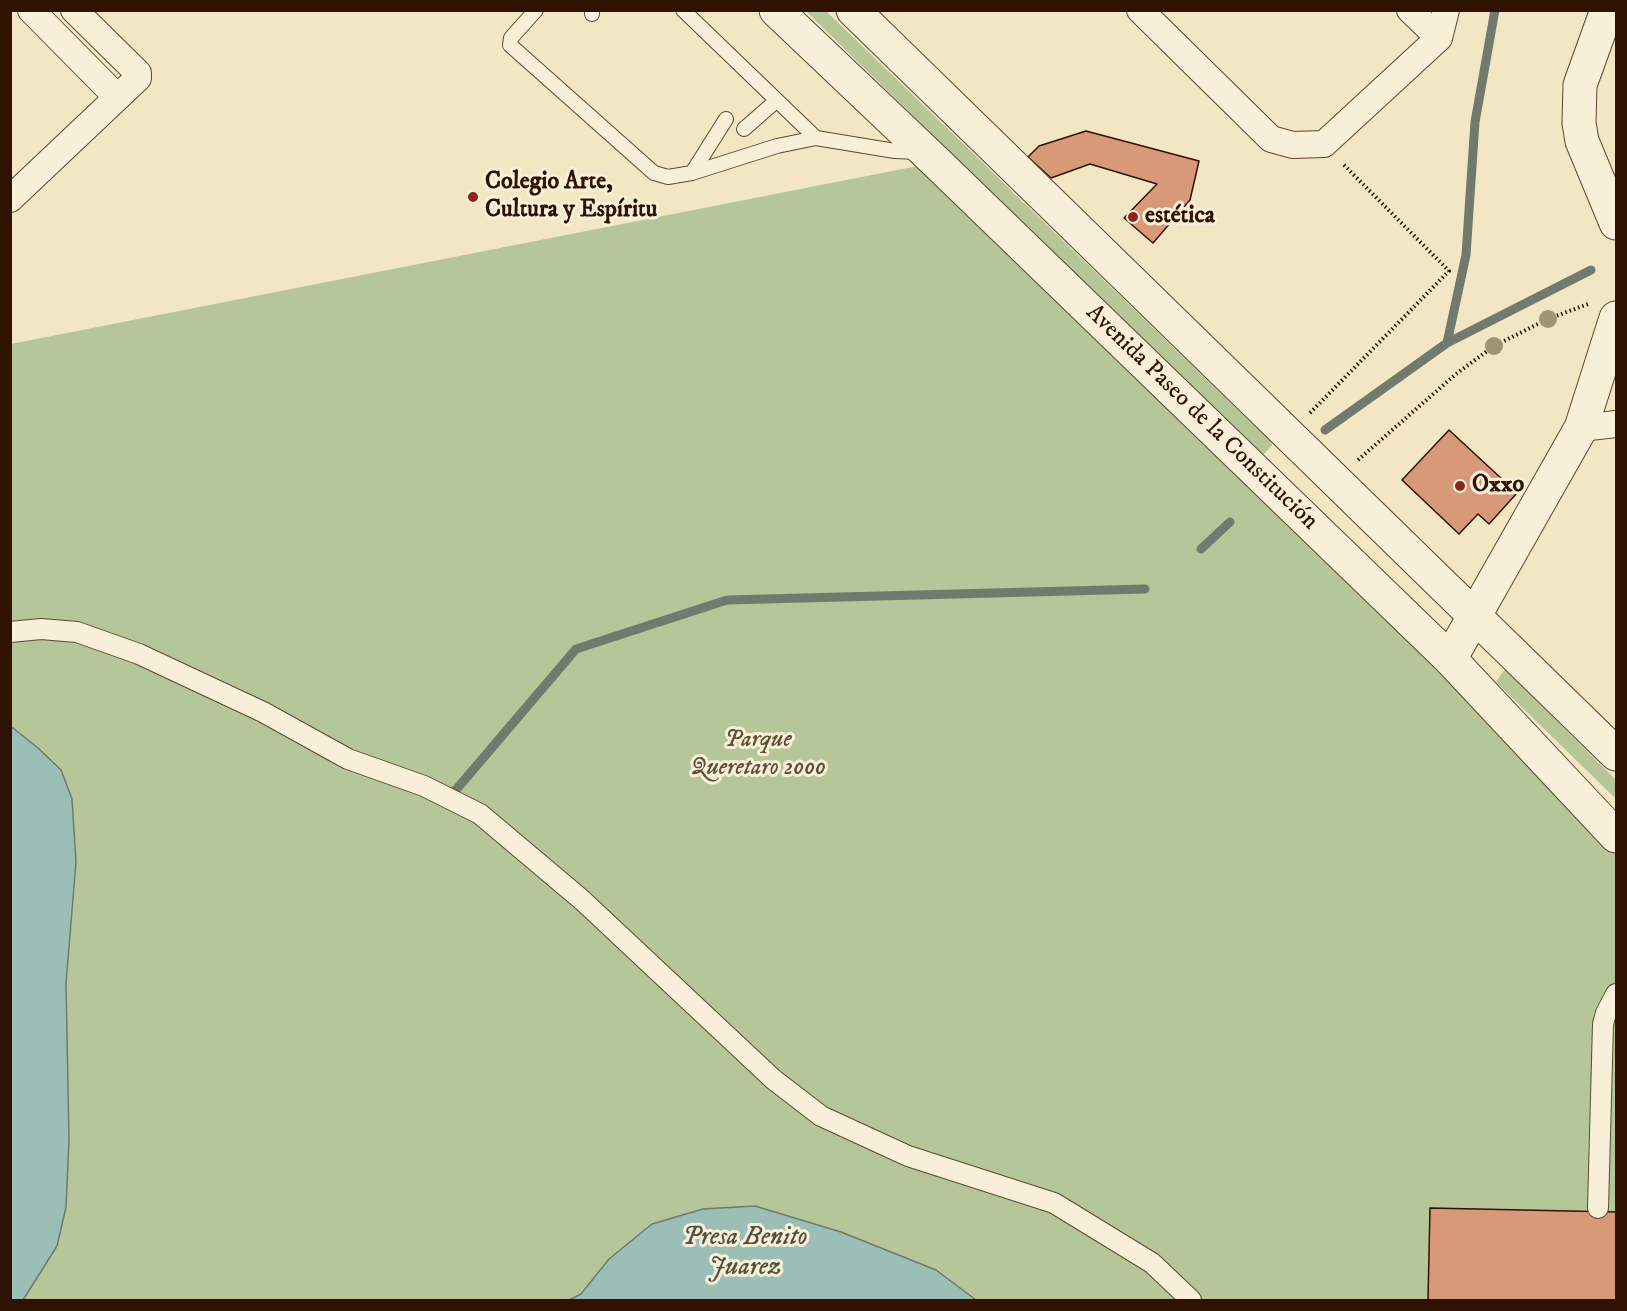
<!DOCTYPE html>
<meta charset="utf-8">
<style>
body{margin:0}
#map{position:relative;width:1627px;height:1311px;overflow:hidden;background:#f2e6c3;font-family:"IM FELL DW Pica",serif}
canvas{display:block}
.frame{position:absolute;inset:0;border:12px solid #2f1202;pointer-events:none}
</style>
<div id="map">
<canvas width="1627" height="1311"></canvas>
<div class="frame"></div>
</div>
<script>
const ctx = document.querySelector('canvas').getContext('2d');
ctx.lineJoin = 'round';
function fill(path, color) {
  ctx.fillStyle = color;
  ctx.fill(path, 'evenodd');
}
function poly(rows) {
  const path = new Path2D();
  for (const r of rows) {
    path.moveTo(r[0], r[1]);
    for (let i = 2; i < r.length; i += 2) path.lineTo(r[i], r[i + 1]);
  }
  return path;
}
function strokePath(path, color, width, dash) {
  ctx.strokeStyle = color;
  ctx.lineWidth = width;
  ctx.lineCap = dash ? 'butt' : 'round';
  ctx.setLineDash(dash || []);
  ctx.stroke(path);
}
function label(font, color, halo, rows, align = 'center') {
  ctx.font = font + ' "IM FELL DW Pica",serif';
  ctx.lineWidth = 6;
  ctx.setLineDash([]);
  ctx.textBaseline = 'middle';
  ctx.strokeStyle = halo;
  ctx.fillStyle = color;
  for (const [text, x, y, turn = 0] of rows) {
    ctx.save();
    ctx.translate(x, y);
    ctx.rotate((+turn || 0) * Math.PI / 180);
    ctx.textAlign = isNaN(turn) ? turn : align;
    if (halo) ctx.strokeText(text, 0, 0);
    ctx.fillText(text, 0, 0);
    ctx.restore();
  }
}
fill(poly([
 [806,11,826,11,1273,444,1261,457],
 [933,163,1616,822,1616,1300,11,1300,11,344],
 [1505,669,1616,780,1616,799,1496,682]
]), '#b5c698');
const water = poly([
 [11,728,13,728,38,748,61,770,72,799,76,862,66,983,69,1140,66,1207,57,1246,23,1300,10,1300,11,728],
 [755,1206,841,1232,936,1270,976,1300,569,1300,581,1294,609,1259,652,1224,703,1209,755,1206]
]);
fill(water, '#9bbfb6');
strokePath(water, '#707a6e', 1.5);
strokePath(poly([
 [1447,343,1591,270],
 [1325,430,1447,343,1466,255,1475,122,1495,10],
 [1201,549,1230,522],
 [455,791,576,649,727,600,1145,589]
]), '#707a6e', 9);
const building = poly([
 [1086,131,1199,161,1190,200,1153,243,1124,218,1157,184,1090,164,1051,178,1028,157,1039,146,1086,131],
 [1449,430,1517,493,1489,524,1478,514,1459,534,1402,480,1449,430],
 [1430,1208,1616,1212,1616,1300,1428,1300,1430,1208]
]);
fill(building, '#d89979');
strokePath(building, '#2f1202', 1.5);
const service = poly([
 [536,10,511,38,510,45,654,173,668,177,692,173,777,146,816,138],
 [683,10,816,138,895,151,917,152],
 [592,14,592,10],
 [744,129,776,101],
 [692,173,726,119]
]);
const pedestrian = poly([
 [10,632,41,629,77,632,139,654,263,712,348,759,424,786,480,814,582,900,773,1079,821,1116,908,1156,1054,1203,1152,1263,1191,1300],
 [1598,1208,1603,1024,1606,1013,1616,994]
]);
const minor = poly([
 [31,10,117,97],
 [1140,10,1271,139,1293,145,1324,144,1439,38,1446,10],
 [1410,10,1439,38],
 [10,199,138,78,138,73,74,10],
 [1581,428,1616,424]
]);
const tertiary = poly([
 [776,10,934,160,1450,659,1616,836],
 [853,10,1616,754],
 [1607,10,1580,85,1579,123,1582,141,1616,223],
 [1450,659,1581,428,1616,318]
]);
strokePath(service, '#604732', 16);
strokePath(pedestrian, '#604732', 22);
strokePath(minor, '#604732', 28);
strokePath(tertiary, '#604732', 35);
strokePath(poly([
 [1310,413,1449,271,1343,164],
 [1358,460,1456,374,1494,346,1548,319,1588,304]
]), '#2f1202', 4, [1.5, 3]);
strokePath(service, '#f7efd8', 14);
strokePath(pedestrian, '#f7efd8', 20);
strokePath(minor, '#f7efd8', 26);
strokePath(tertiary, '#f7efd8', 33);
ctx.fillStyle = '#a19475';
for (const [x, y] of [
 [1548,319],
 [1494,346]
]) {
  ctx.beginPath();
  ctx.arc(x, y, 9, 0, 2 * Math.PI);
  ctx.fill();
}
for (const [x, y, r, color] of [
 [473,197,6,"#8f2418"],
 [1133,217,6,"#8f2418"],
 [1460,486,6,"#8f2418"]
]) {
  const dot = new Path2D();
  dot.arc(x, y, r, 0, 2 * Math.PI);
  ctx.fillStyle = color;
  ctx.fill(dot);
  strokePath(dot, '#f7efd8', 2);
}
label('bold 24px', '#2f1202', '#f7efd8', [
 ["Colegio Arte,",485,183],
 ["Cultura y Espíritu",485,211],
 ["estética",1145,217],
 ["Oxxo",1472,486]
], 'left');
label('24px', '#2f1202', '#f7efd8', [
 ["Avenida Paseo de la Constitución",1201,418,44]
]);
label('italic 24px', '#5e5136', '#f7efd8', [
 ["Parque",758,741],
 ["Queretaro 2000",758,769]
]);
label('italic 26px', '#554f41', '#f7efd8', [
 ["Presa Benito",745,1239],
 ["Juarez",745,1269]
]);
</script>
